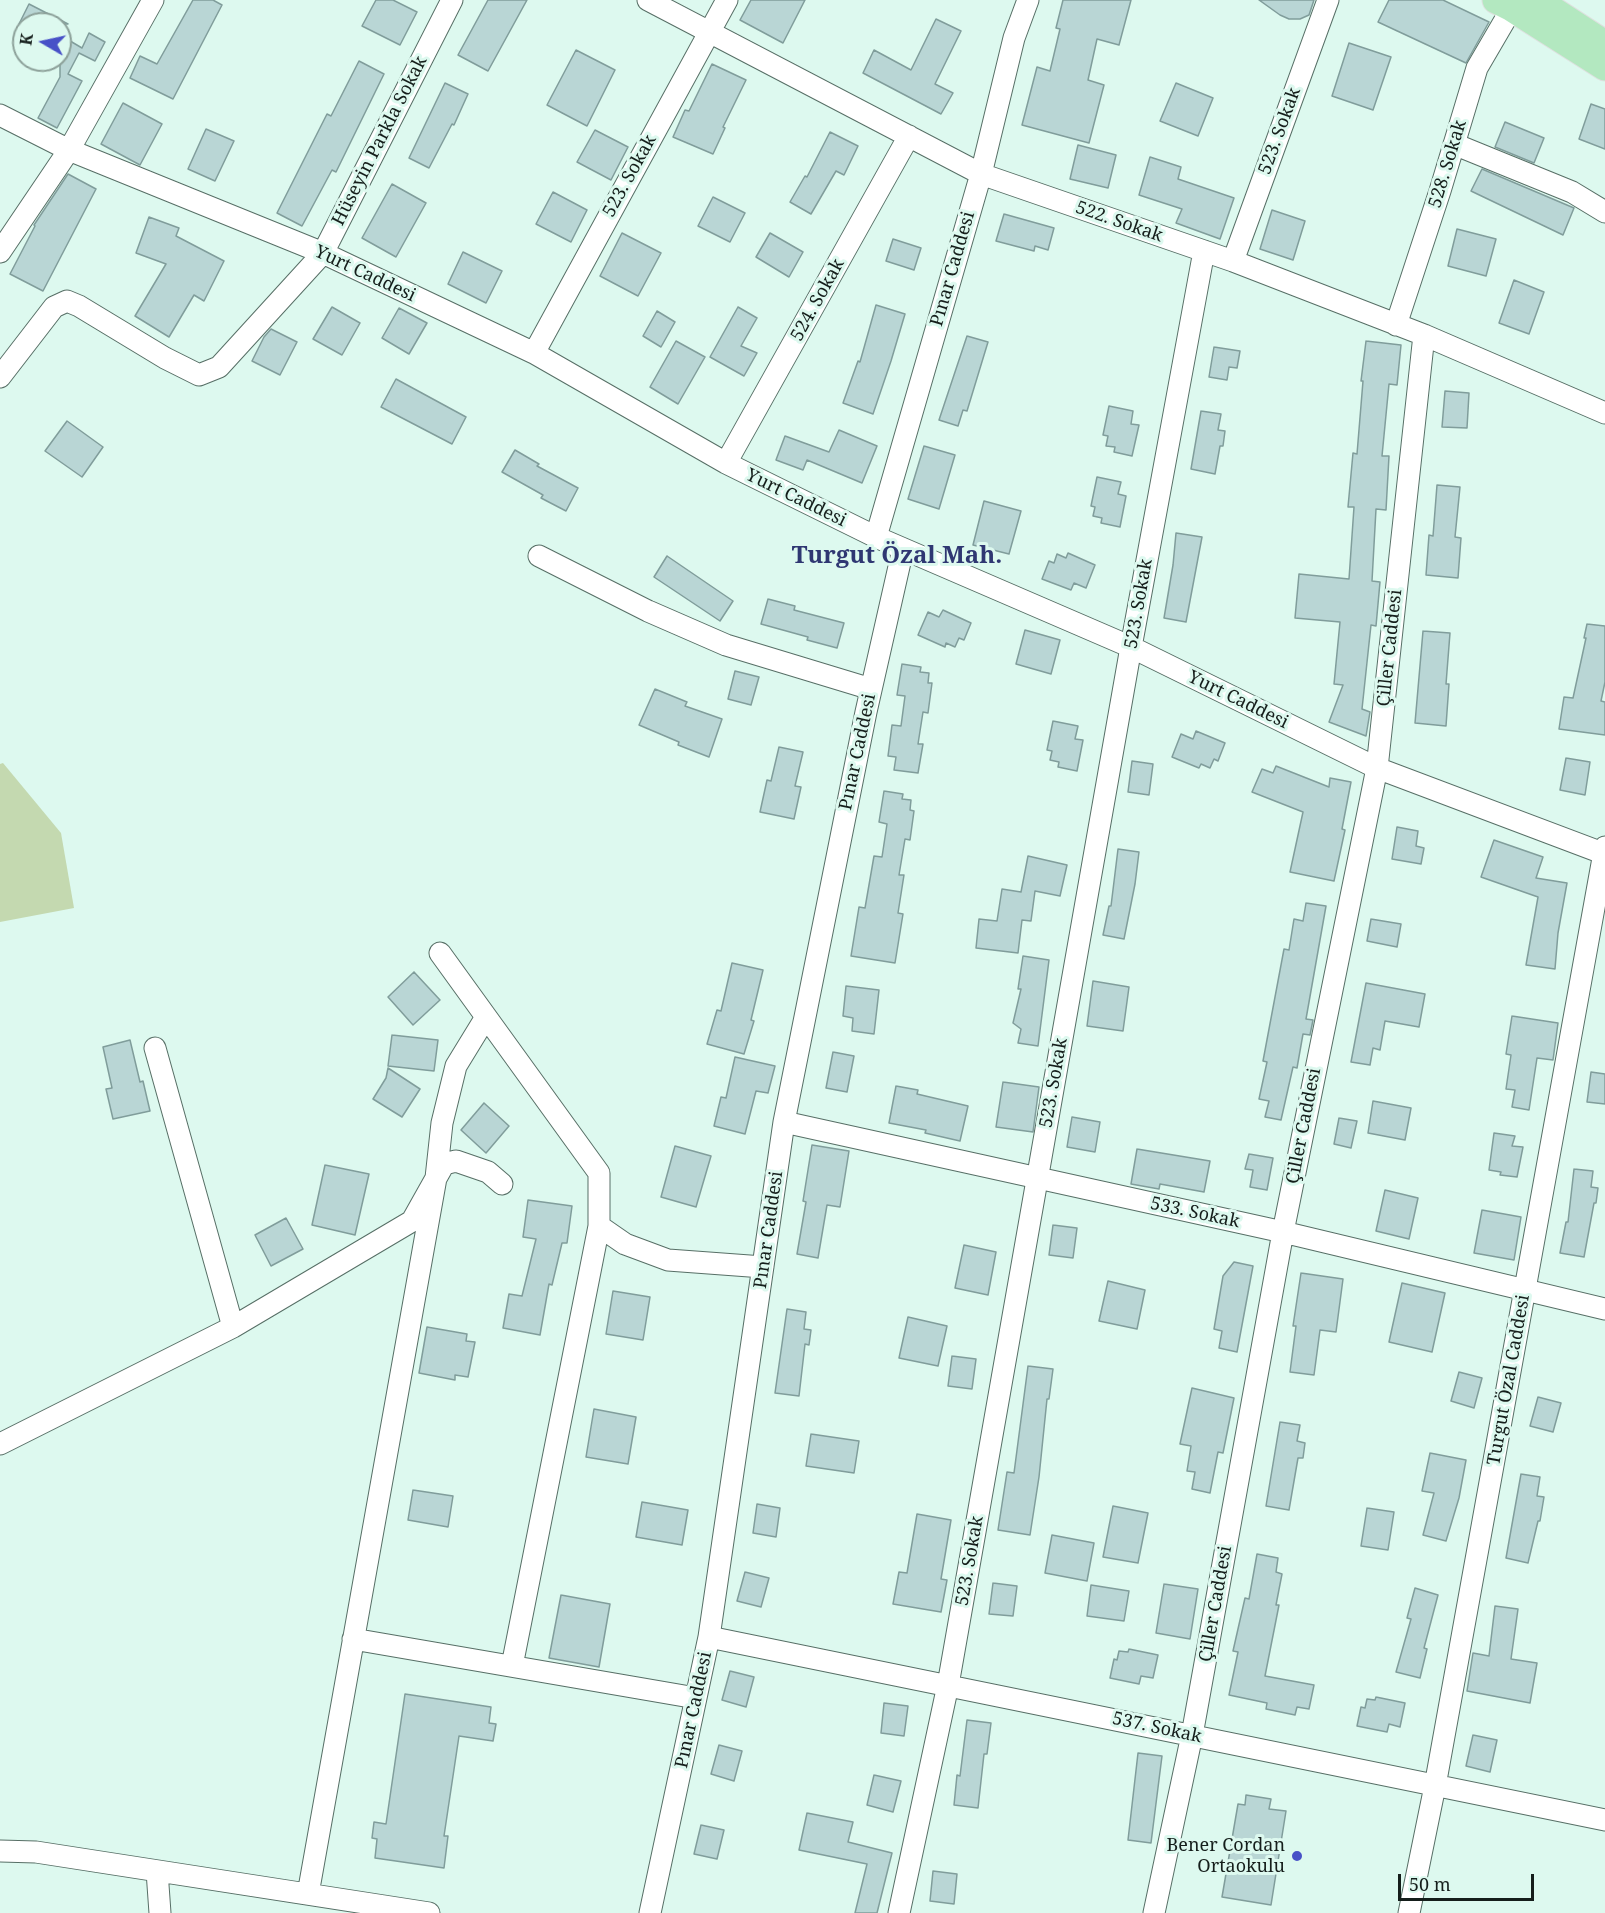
<!DOCTYPE html>
<meta charset="utf-8">
<style>
body{margin:0}
#map{position:relative;width:1605px;height:1913px;overflow:hidden;background:#ddf9ef;font-family:"Noto Serif",serif}
canvas{display:block}
.north{position:absolute;left:12px;top:12px;width:60px;height:60px;box-sizing:border-box;background:#ddf9ef;border:2px solid #8da19a;border-radius:50%;rotate:279deg;font-size:16px;font-weight:700;line-height:24px;text-align:center;color:#151e1b}
.north::after{content:'';display:block;margin:auto;width:21px;height:27px;background:#4851c7;clip-path:polygon(50% 0,100% 100%,50% 72%,0 100%)}
.scale{position:absolute;left:1398px;top:1874px;width:136px;height:27px;box-sizing:border-box;border:3px solid #151e1b;border-top:0;padding-left:8px;font-size:18px;line-height:21px;white-space:nowrap;color:#151e1b;-webkit-text-stroke:4px #ddf9ef;paint-order:stroke}
</style>
<div id="map">
<canvas width="1605" height="1913"></canvas>
<div class="north">K</div>
<div class="scale">50 m</div>
</div>
<script>
const ctx = document.querySelector('canvas').getContext('2d');
ctx.lineJoin = 'round';
function fill(path, color) {
  ctx.fillStyle = color;
  ctx.fill(path, 'evenodd');
}
function poly(rows) {
  const path = new Path2D();
  for (const r of rows) {
    path.moveTo(r[0], r[1]);
    for (let i = 2; i < r.length; i += 2) path.lineTo(r[i], r[i + 1]);
  }
  return path;
}
function strokePath(path, color, width, dash) {
  ctx.strokeStyle = color;
  ctx.lineWidth = width;
  ctx.lineCap = dash ? 'butt' : 'round';
  ctx.setLineDash(dash || []);
  ctx.stroke(path);
}
function label(font, color, halo, rows, align = 'center') {
  ctx.font = font + ' "Noto Serif",serif';
  ctx.lineWidth = 6;
  ctx.setLineDash([]);
  ctx.textBaseline = 'middle';
  ctx.strokeStyle = halo;
  ctx.fillStyle = color;
  for (const [text, x, y, turn = 0] of rows) {
    ctx.save();
    ctx.translate(x, y);
    ctx.rotate((+turn || 0) * Math.PI / 180);
    ctx.textAlign = isNaN(turn) ? turn : align;
    if (halo) ctx.strokeText(text, 0, 0);
    ctx.fillText(text, 0, 0);
    ctx.restore();
  }
}
fill(poly([
 [3,763,61,833,74,908,0,922,0,764]
]), '#c4d9b0');
const building = poly([
 [193,0,213,0,222,5,173,99,130,78,140,56,157,64,193,0],
 [376,0,393,0,417,12,400,45,362,26,376,0],
 [488,0,527,0,488,71,458,55,488,0],
 [751,0,805,0,783,43,740,20,751,0],
 [1063,0,1131,0,1119,45,1097,39,1088,80,1104,85,1089,143,1022,125,1037,67,1050,71,1060,29,1056,28,1063,0],
 [1259,0,1314,0,1309,15,1300,19,1289,19,1280,15,1259,0],
 [1389,0,1443,0,1489,22,1466,63,1378,22,1389,0],
 [29,4,68,24,19,24,29,4],
 [936,19,961,31,935,84,953,93,941,114,863,73,874,50,911,70,936,19],
 [89,33,105,42,95,61,79,53,68,74,82,81,57,128,38,118,60,77,60,35,82,48,89,33],
 [1349,43,1391,57,1373,110,1332,96,1349,43],
 [576,50,615,70,587,126,547,105,576,50],
 [359,61,384,74,336,172,332,170,302,226,277,213,327,114,331,116,359,61],
 [712,64,746,80,723,127,725,128,713,154,673,137,685,110,689,111,712,64],
 [445,83,468,94,454,125,452,124,429,168,409,158,445,83],
 [1176,83,1213,98,1198,136,1160,121,1176,83],
 [123,103,162,124,140,165,101,144,123,103],
 [1591,104,1605,109,1605,149,1579,139,1591,104],
 [1505,122,1544,138,1534,163,1495,147,1505,122],
 [206,129,234,141,215,181,188,169,206,129],
 [595,130,628,147,611,180,577,162,595,130],
 [830,132,858,146,844,175,836,171,811,214,790,202,805,176,807,177,830,132],
 [1078,145,1116,155,1108,188,1070,179,1078,145],
 [1150,157,1181,167,1178,179,1234,198,1220,239,1176,223,1182,209,1139,195,1150,157],
 [1482,169,1574,208,1563,235,1471,191,1482,169],
 [68,174,96,189,43,291,10,274,35,226,34,225,68,174],
 [392,184,426,203,396,257,362,238,392,184],
 [553,192,587,210,571,242,536,224,553,192],
 [713,197,745,213,730,242,698,226,713,197],
 [1272,210,1305,221,1293,260,1260,249,1272,210],
 [1004,214,1054,228,1048,250,1035,246,1034,251,996,241,1004,214],
 [149,217,179,228,176,236,224,261,204,301,194,295,169,337,135,316,166,264,136,253,149,217],
 [1457,229,1496,239,1486,276,1448,266,1457,229],
 [622,233,661,253,638,296,600,276,622,233],
 [770,233,803,252,789,277,756,257,770,233],
 [893,239,921,248,914,270,886,261,893,239],
 [463,252,502,271,486,303,448,284,463,252],
 [1514,280,1544,292,1529,334,1499,323,1514,280],
 [876,305,905,314,891,361,873,414,843,403,858,361,860,362,876,305],
 [332,307,360,323,342,355,313,339,332,307],
 [738,307,757,318,741,346,757,353,744,376,710,357,738,307],
 [399,308,427,323,409,354,382,338,399,308],
 [657,311,675,322,661,347,643,336,657,311],
 [271,329,297,342,280,375,252,361,264,337,271,329],
 [967,336,988,342,967,411,963,410,958,426,939,420,967,336],
 [676,341,705,357,678,404,650,387,676,341],
 [1366,341,1401,345,1397,385,1389,384,1382,456,1389,456,1386,510,1376,509,1372,581,1380,582,1376,626,1371,625,1362,709,1370,712,1366,736,1329,722,1343,685,1334,684,1340,622,1295,618,1299,574,1349,579,1354,507,1348,507,1353,453,1357,454,1363,381,1361,381,1366,341],
 [1214,347,1240,351,1237,368,1229,367,1227,380,1209,377,1214,347],
 [396,379,466,417,452,444,381,407,396,379],
 [1445,391,1469,393,1467,428,1442,427,1445,391],
 [1109,406,1133,411,1131,424,1139,425,1132,456,1114,452,1115,447,1106,446,1108,436,1103,435,1109,406],
 [1201,411,1221,414,1218,430,1225,431,1223,446,1220,446,1215,474,1191,469,1201,411],
 [67,421,103,447,82,477,45,451,67,421],
 [839,430,877,446,862,483,807,460,803,470,776,460,785,436,829,452,839,430],
 [924,446,955,455,939,509,908,499,924,446],
 [515,450,539,464,537,466,578,488,566,511,541,498,543,495,502,472,515,450],
 [1097,477,1121,482,1118,494,1126,496,1120,527,1101,523,1102,518,1093,516,1095,507,1091,506,1097,477],
 [1437,485,1460,487,1455,537,1461,538,1458,578,1426,575,1429,535,1433,536,1437,485],
 [984,501,1021,511,1009,554,973,545,984,501],
 [1176,533,1202,537,1186,622,1164,618,1173,565,1176,533],
 [1068,553,1095,565,1086,588,1074,583,1071,590,1042,579,1049,561,1054,563,1057,554,1066,558,1068,553],
 [667,556,733,601,720,621,654,577,667,556],
 [768,599,795,606,794,610,844,623,837,648,807,640,808,637,761,624,768,599],
 [943,610,971,623,964,640,959,638,955,647,946,643,945,647,918,635,928,612,939,617,943,610],
 [1587,624,1605,626,1605,682,1601,701,1605,702,1605,735,1559,729,1564,697,1573,698,1586,638,1584,638,1587,624],
 [1025,630,1060,640,1051,674,1016,664,1025,630],
 [1423,631,1450,633,1446,684,1449,684,1446,726,1415,723,1423,631],
 [902,664,921,667,920,672,929,673,928,683,932,683,928,713,923,712,918,744,923,744,918,773,894,770,896,757,888,756,892,725,901,726,905,696,897,695,902,664],
 [735,671,759,677,751,705,728,699,735,671],
 [655,689,687,702,685,706,722,719,709,757,678,745,679,742,639,725,655,689],
 [1053,721,1078,726,1075,739,1083,740,1077,771,1058,767,1059,762,1050,760,1052,751,1047,750,1053,721],
 [1196,731,1225,743,1218,761,1214,759,1210,768,1201,764,1199,768,1172,757,1181,734,1193,739,1196,731],
 [779,747,803,752,795,786,801,787,794,819,760,812,767,780,771,781,779,747],
 [1566,758,1590,762,1585,795,1560,790,1566,758],
 [1132,761,1153,764,1149,795,1128,792,1132,761],
 [1276,766,1329,787,1330,778,1351,782,1342,829,1345,830,1334,881,1290,872,1303,812,1252,792,1262,769,1273,773,1276,766],
 [884,791,903,794,902,799,911,800,910,810,914,811,910,840,905,839,899,875,904,875,898,913,903,914,895,963,851,956,859,907,865,908,874,856,882,857,887,824,879,822,884,791],
 [1397,827,1418,831,1416,846,1424,848,1421,864,1392,859,1397,827],
 [1494,840,1543,857,1536,878,1567,883,1558,933,1555,969,1526,965,1538,897,1481,877,1494,840],
 [1118,849,1139,852,1135,884,1124,939,1103,935,1109,906,1111,906,1118,849],
 [1028,856,1067,865,1060,896,1035,891,1031,921,1022,920,1018,953,976,948,979,919,997,921,1002,889,1021,892,1028,856],
 [1306,903,1326,906,1306,1019,1313,1020,1310,1035,1303,1034,1297,1068,1293,1067,1281,1120,1265,1117,1269,1101,1259,1099,1267,1062,1263,1061,1284,949,1289,950,1294,919,1303,921,1306,903],
 [1371,919,1401,924,1397,947,1367,941,1371,919],
 [1023,956,1049,960,1038,1046,1018,1043,1021,1029,1013,1023,1021,989,1018,989,1023,956],
 [732,963,763,970,751,1020,754,1021,744,1054,707,1044,717,1010,721,1011,732,963],
 [414,972,440,1000,413,1025,388,997,414,972],
 [1093,981,1129,987,1123,1031,1087,1026,1093,981],
 [1366,983,1425,994,1419,1027,1385,1021,1380,1050,1373,1048,1370,1065,1351,1062,1366,983],
 [846,986,879,990,874,1034,852,1031,853,1018,843,1016,846,986],
 [1512,1016,1558,1023,1553,1060,1537,1058,1529,1110,1512,1107,1515,1090,1506,1089,1511,1055,1506,1054,1512,1016],
 [392,1035,438,1040,434,1071,388,1066,392,1035],
 [130,1040,140,1082,143,1081,150,1111,113,1119,106,1089,112,1088,103,1047,130,1040],
 [833,1052,854,1056,847,1092,826,1088,833,1052],
 [735,1057,775,1066,768,1093,756,1091,745,1134,714,1126,721,1097,726,1098,735,1057],
 [388,1068,420,1089,402,1117,373,1099,386,1078,388,1068],
 [1591,1072,1605,1074,1605,1104,1587,1102,1591,1072],
 [1003,1082,1039,1087,1033,1132,996,1127,1003,1082],
 [896,1086,918,1090,917,1094,968,1106,960,1141,925,1133,926,1130,889,1123,896,1086],
 [1373,1101,1411,1108,1405,1140,1368,1133,1373,1101],
 [484,1103,509,1126,486,1153,461,1130,484,1103],
 [1072,1117,1100,1122,1095,1152,1067,1147,1072,1117],
 [1339,1118,1357,1121,1351,1148,1334,1144,1339,1118],
 [1494,1133,1515,1136,1512,1146,1523,1147,1517,1177,1500,1175,1501,1172,1489,1170,1494,1133],
 [812,1145,849,1151,840,1207,827,1205,818,1258,797,1254,806,1202,803,1201,812,1145],
 [675,1146,711,1156,696,1207,661,1197,675,1146],
 [1137,1149,1210,1161,1204,1192,1160,1184,1159,1189,1131,1184,1137,1149],
 [1249,1154,1273,1158,1267,1190,1250,1187,1253,1170,1245,1169,1249,1154],
 [325,1165,369,1174,355,1235,312,1225,325,1165],
 [1574,1169,1593,1171,1591,1187,1598,1188,1596,1203,1594,1203,1584,1257,1560,1253,1566,1222,1568,1222,1574,1169],
 [1385,1190,1418,1198,1409,1239,1376,1231,1385,1190],
 [528,1200,572,1206,567,1243,562,1243,552,1285,549,1284,540,1335,503,1328,509,1294,522,1296,536,1239,523,1237,528,1200],
 [1482,1210,1521,1217,1514,1260,1474,1253,1482,1210],
 [286,1218,303,1249,271,1266,255,1235,286,1218],
 [1053,1225,1077,1228,1073,1258,1049,1255,1053,1225],
 [964,1245,996,1252,988,1295,955,1288,964,1245],
 [1234,1262,1253,1266,1237,1352,1219,1348,1222,1331,1214,1329,1223,1276,1234,1262],
 [1301,1273,1343,1279,1336,1332,1320,1330,1314,1375,1290,1372,1296,1326,1293,1326,1301,1273],
 [1108,1281,1145,1290,1137,1329,1099,1321,1108,1281],
 [1402,1283,1445,1293,1432,1352,1389,1342,1402,1283],
 [613,1291,650,1297,643,1340,606,1334,613,1291],
 [787,1309,806,1312,804,1329,811,1330,809,1345,805,1344,799,1396,775,1393,787,1309],
 [908,1317,947,1326,938,1366,899,1358,908,1317],
 [427,1327,467,1334,466,1341,475,1342,468,1377,455,1375,455,1380,419,1373,427,1327],
 [952,1356,976,1359,972,1389,948,1386,952,1356],
 [1028,1366,1053,1369,1049,1399,1047,1399,1039,1477,1030,1535,998,1530,1007,1472,1014,1473,1028,1366],
 [1459,1372,1482,1378,1474,1408,1451,1401,1459,1372],
 [1192,1388,1234,1398,1223,1453,1218,1452,1210,1493,1192,1489,1195,1472,1187,1471,1191,1446,1180,1444,1192,1388],
 [1538,1397,1561,1403,1553,1432,1530,1426,1538,1397],
 [594,1409,636,1417,628,1464,586,1457,594,1409],
 [1280,1422,1300,1425,1297,1441,1305,1443,1303,1458,1298,1458,1289,1510,1266,1506,1280,1422],
 [811,1434,859,1441,854,1473,806,1466,811,1434],
 [1430,1453,1466,1460,1459,1498,1446,1541,1423,1535,1434,1493,1422,1491,1430,1453],
 [1521,1474,1540,1477,1537,1496,1544,1497,1540,1521,1538,1521,1528,1563,1506,1558,1521,1474],
 [413,1490,453,1496,448,1527,408,1520,413,1490],
 [642,1502,688,1510,682,1545,636,1537,642,1502],
 [757,1504,780,1508,776,1537,753,1533,757,1504],
 [1113,1506,1148,1513,1138,1563,1103,1557,1113,1506],
 [1367,1508,1394,1512,1388,1550,1361,1546,1367,1508],
 [917,1514,951,1520,941,1579,947,1580,941,1612,893,1604,899,1572,907,1573,917,1514],
 [1052,1535,1094,1543,1087,1581,1045,1573,1052,1535],
 [1257,1554,1278,1558,1276,1572,1282,1574,1276,1605,1279,1605,1265,1676,1314,1685,1309,1709,1297,1707,1295,1715,1266,1709,1267,1703,1229,1695,1238,1652,1233,1651,1245,1598,1249,1599,1257,1554],
 [745,1572,769,1578,761,1607,737,1601,745,1572],
 [993,1583,1017,1586,1013,1616,989,1614,993,1583],
 [1164,1584,1198,1589,1190,1639,1156,1633,1164,1584],
 [1091,1585,1129,1591,1124,1621,1087,1616,1091,1585],
 [1415,1588,1438,1595,1424,1648,1427,1649,1420,1678,1396,1672,1411,1619,1407,1618,1415,1588],
 [561,1595,610,1604,599,1667,549,1658,561,1595],
 [1495,1606,1518,1609,1511,1659,1537,1663,1530,1703,1467,1691,1473,1653,1489,1656,1495,1606],
 [1129,1649,1158,1655,1153,1678,1141,1676,1139,1684,1110,1678,1114,1659,1117,1660,1119,1651,1128,1652,1129,1649],
 [730,1671,754,1677,746,1707,722,1700,730,1671],
 [405,1694,491,1707,489,1723,496,1724,493,1741,459,1736,444,1836,448,1836,444,1868,375,1858,377,1839,372,1838,374,1822,386,1824,405,1694],
 [1376,1697,1405,1703,1400,1727,1389,1724,1387,1732,1357,1726,1361,1707,1365,1708,1367,1699,1375,1700,1376,1697],
 [884,1703,908,1706,904,1736,881,1733,884,1703],
 [967,1720,991,1723,987,1754,984,1754,978,1808,954,1805,957,1775,960,1776,967,1720],
 [1473,1735,1497,1740,1490,1772,1466,1766,1473,1735],
 [719,1745,742,1751,734,1781,711,1774,719,1745],
 [1138,1753,1162,1756,1151,1843,1128,1840,1138,1753],
 [874,1775,901,1781,893,1812,867,1805,874,1775],
 [1246,1795,1271,1799,1269,1809,1286,1811,1271,1905,1222,1897,1238,1804,1245,1805,1246,1795],
 [807,1813,853,1822,848,1842,892,1853,877,1913,855,1913,867,1864,799,1850,807,1813],
 [701,1825,724,1830,717,1859,694,1854,701,1825],
 [933,1871,957,1874,954,1904,930,1901,933,1871]
]);
fill(building, '#b9d6d5');
strokePath(building, '#809d9b', 1.5);
const minor = poly([
 [648,0,981,174,1233,261,1424,335,1605,413],
 [0,115,69,150,323,253,534,353,726,463,876,537,1131,647,1377,768,1605,854],
 [1454,144,1572,192,1605,212],
 [0,252,69,150,153,0],
 [1233,261,1328,0],
 [1396,325,1440,191,1477,68,1512,8],
 [534,353,727,0],
 [0,377,54,307,67,301,79,306,165,358,199,375,219,367,323,253,452,0],
 [726,463,909,136],
 [876,537,981,174,1014,38,1028,0],
 [539,556,648,611,726,645,871,689],
 [440,953,599,1173,599,1226,512,1666],
 [155,1048,233,1327],
 [784,1122,1283,1232,1605,1309],
 [599,1226,625,1244,668,1260,763,1267],
 [0,1444,233,1327,412,1221,444,1164,456,1161,488,1172,502,1184],
 [709,1637,1605,1820],
 [353,1639,696,1698],
 [0,1851,36,1852,429,1913],
 [157,1871,160,1913],
 [308,1894,436,1178,442,1123,456,1066,486,1017],
 [650,1913,709,1637,784,1122,866,712,903,549],
 [899,1913,948,1685,1131,647,1204,251],
 [1154,1913,1192,1735,1283,1232,1377,768,1424,335],
 [1409,1913,1435,1786,1605,847]
]);
const major = poly([
 [1496,0,1512,8,1605,67],
 [1537,0,1605,44]
]);
strokePath(minor, '#576f66', 23);
strokePath(major, '#dee0df', 29);
strokePath(minor, '#fff', 21);
strokePath(major, '#b3e8c0', 27);
for (const [x, y, r, color] of [
 [1297,1856,6,"#4851c7"]
]) {
  const dot = new Path2D();
  dot.arc(x, y, r, 0, 2 * Math.PI);
  ctx.fillStyle = color;
  ctx.fill(dot);
  strokePath(dot, '#ddf9ef', 2);
}
label('18px', '#151e1b', '#ddf9ef', [
 ["523. Sokak",1280,131,-70],
 ["Hüseyin Parkla Sokak",380,141,-63],
 ["528. Sokak",1448,164,-73],
 ["523. Sokak",630,176,-61],
 ["522. Sokak",1119,222,19],
 ["Pınar Caddesi",953,269,-74],
 ["Yurt Caddesi",365,274,25],
 ["524. Sokak",818,300,-61],
 ["Yurt Caddesi",796,498,26],
 ["523. Sokak",1139,604,-80],
 ["Çiller Caddesi",1390,648,-84],
 ["Yurt Caddesi",1238,700,26],
 ["Pınar Caddesi",858,752,-78],
 ["523. Sokak",1054,1083,-80],
 ["Çiller Caddesi",1304,1126,-79],
 ["533. Sokak",1195,1213,12],
 ["Pınar Caddesi",769,1230,-82],
 ["Turgut Özal Caddesi",1509,1380,-80],
 ["523. Sokak",970,1561,-80],
 ["Çiller Caddesi",1216,1604,-80],
 ["Pınar Caddesi",694,1710,-78],
 ["537. Sokak",1157,1728,12]
]);
label('18px', '#151e1b', '#ddf9ef', [
 ["Bener Cordan",1285,1846],
 ["Ortaokulu",1285,1867]
], 'right');
label('bold 24px', '#2f3772', '#ddf9ef', [
 ["Turgut Özal Mah.",897,556]
]);
</script>
